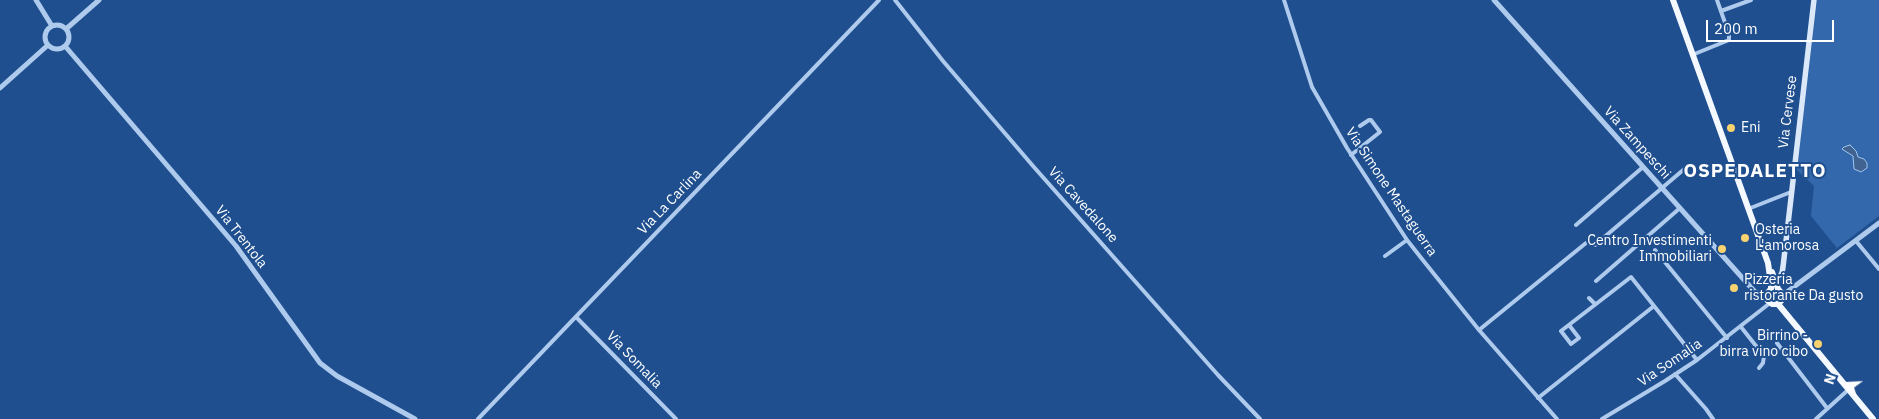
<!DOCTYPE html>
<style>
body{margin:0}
#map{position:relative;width:1879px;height:419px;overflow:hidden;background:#1f4f8f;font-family:"IBM Plex Sans",sans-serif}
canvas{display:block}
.north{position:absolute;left:1819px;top:359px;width:50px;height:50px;-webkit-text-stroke:4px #1f4f8f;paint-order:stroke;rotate:289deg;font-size:14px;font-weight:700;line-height:20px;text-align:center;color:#fff}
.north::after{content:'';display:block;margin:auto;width:18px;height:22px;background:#fff;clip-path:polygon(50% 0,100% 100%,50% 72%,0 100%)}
.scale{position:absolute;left:1706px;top:20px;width:128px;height:22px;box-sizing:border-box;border:2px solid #fff;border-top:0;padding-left:6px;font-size:15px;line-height:18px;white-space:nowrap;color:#fff;-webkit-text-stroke:4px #1f4f8f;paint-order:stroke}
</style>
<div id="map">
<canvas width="1879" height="419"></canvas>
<div class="north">N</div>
<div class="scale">200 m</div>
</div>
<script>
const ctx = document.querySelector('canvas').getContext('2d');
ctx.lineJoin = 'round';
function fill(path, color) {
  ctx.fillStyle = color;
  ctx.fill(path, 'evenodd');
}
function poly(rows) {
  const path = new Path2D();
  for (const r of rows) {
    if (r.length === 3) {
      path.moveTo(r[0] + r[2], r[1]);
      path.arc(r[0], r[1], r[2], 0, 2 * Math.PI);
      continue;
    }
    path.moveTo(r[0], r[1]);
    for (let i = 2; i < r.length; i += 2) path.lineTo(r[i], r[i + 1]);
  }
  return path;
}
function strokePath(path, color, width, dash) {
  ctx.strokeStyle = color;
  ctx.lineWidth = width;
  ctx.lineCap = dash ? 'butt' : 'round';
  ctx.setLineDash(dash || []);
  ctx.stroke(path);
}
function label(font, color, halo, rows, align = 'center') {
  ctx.font = font + ' "IBM Plex Sans",sans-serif';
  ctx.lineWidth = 4;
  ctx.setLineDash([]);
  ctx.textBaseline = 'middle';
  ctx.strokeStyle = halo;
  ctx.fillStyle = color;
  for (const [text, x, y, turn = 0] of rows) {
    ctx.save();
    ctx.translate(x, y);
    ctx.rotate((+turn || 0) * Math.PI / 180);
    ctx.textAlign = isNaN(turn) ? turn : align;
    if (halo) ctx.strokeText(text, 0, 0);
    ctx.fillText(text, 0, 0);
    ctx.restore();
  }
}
fill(poly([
 [1817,0,1879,0,1879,216,1837,248,1811,216,1814,186,1797,170]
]), '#3369ac');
const water = poly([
 [1850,145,1856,151,1858,157,1864,159,1867,163,1867,168,1861,172,1854,169,1853,156,1842,149,1844,147,1850,145]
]);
fill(water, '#406391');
strokePath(water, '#a2c5ee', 1);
strokePath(poly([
 [895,0,943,61,1033,166,1218,375,1260,419],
 [1284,0,1312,87,1347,148,1407,240,1422,259,1479,330,1557,419],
 [1721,11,1751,0],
 [1692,55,1729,40,1729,34,1717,0],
 [1351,155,1380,132,1371,120,1369,120,1360,126],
 [1748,209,1791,192],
 [1576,225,1643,167],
 [1856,241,1879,269],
 [1595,245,1689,165],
 [1655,250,1727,338],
 [1385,256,1407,240],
 [1596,281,1680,208],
 [1589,298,1595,304],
 [576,317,676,419],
 [1569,325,1579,338,1571,344,1561,331,1631,277,1697,360],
 [1741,327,1764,356,1763,363,1759,368],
 [1479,330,1586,243],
 [1777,343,1827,408],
 [1675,374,1706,409,1713,419],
 [1538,398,1654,306],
 [478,419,879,0],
 [1602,419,1665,381,1697,360,1770,303],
 [1816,419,1848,390]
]), '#aecaed', 4);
strokePath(poly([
 [36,0,52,26],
 [1494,0,1755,292,1766,295],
 [57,37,12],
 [66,29,99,0],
 [65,46,236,246,320,363,337,376,415,419],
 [0,88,48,45],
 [1783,295,1879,223]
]), '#aecaed', 5);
strokePath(poly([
 [1776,282,1782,273,1783,267,1814,0]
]), '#dae8f9', 5.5);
strokePath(poly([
 [1673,0,1768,263,1771,284,1771,289,1766,295,1767,300,1772,304,1778,304],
 [1772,272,1778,289,1783,295,1782,300,1778,304],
 [1778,304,1873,419]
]), '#f4f8ff', 6);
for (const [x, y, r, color] of [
 [1731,128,5,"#fbd36e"],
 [1745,238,5,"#fbd36e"],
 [1722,249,5,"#fbd36e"],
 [1734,288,5,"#fbd36e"],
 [1818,344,5,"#fbd36e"]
]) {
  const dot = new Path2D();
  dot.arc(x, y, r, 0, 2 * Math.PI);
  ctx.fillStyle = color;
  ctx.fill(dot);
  strokePath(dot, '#1f4f8f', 2);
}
label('14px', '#fff', '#1f4f8f', [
 ["Via Cervese",1788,112,-83],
 ["Via Zampeschi",1637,143,48],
 ["Via Simone Mastaguerra",1391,192,56],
 ["Via La Carlina",670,202,-46],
 ["Via Cavedalone",1083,205,48],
 ["Via Trentola",241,237,52],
 ["Via Somalia",634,360,46],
 ["Via Somalia",1670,363,-34]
]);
label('14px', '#fff', '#1f4f8f', [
 ["Eni",1741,128],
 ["Osteria",1755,230],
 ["L'amorosa",1755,246],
 ["Centro Investimenti",1712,241,"right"],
 ["Immobiliari",1712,257,"right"],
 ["Pizzeria",1744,280],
 ["ristorante Da gusto",1744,296],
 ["Birrino -",1808,336,"right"],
 ["birra vino cibo",1808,352,"right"]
], 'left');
ctx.letterSpacing = '1px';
label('bold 19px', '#fff', '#1f4f8f', [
 ["OSPEDALETTO",1755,172]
]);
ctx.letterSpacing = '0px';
</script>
